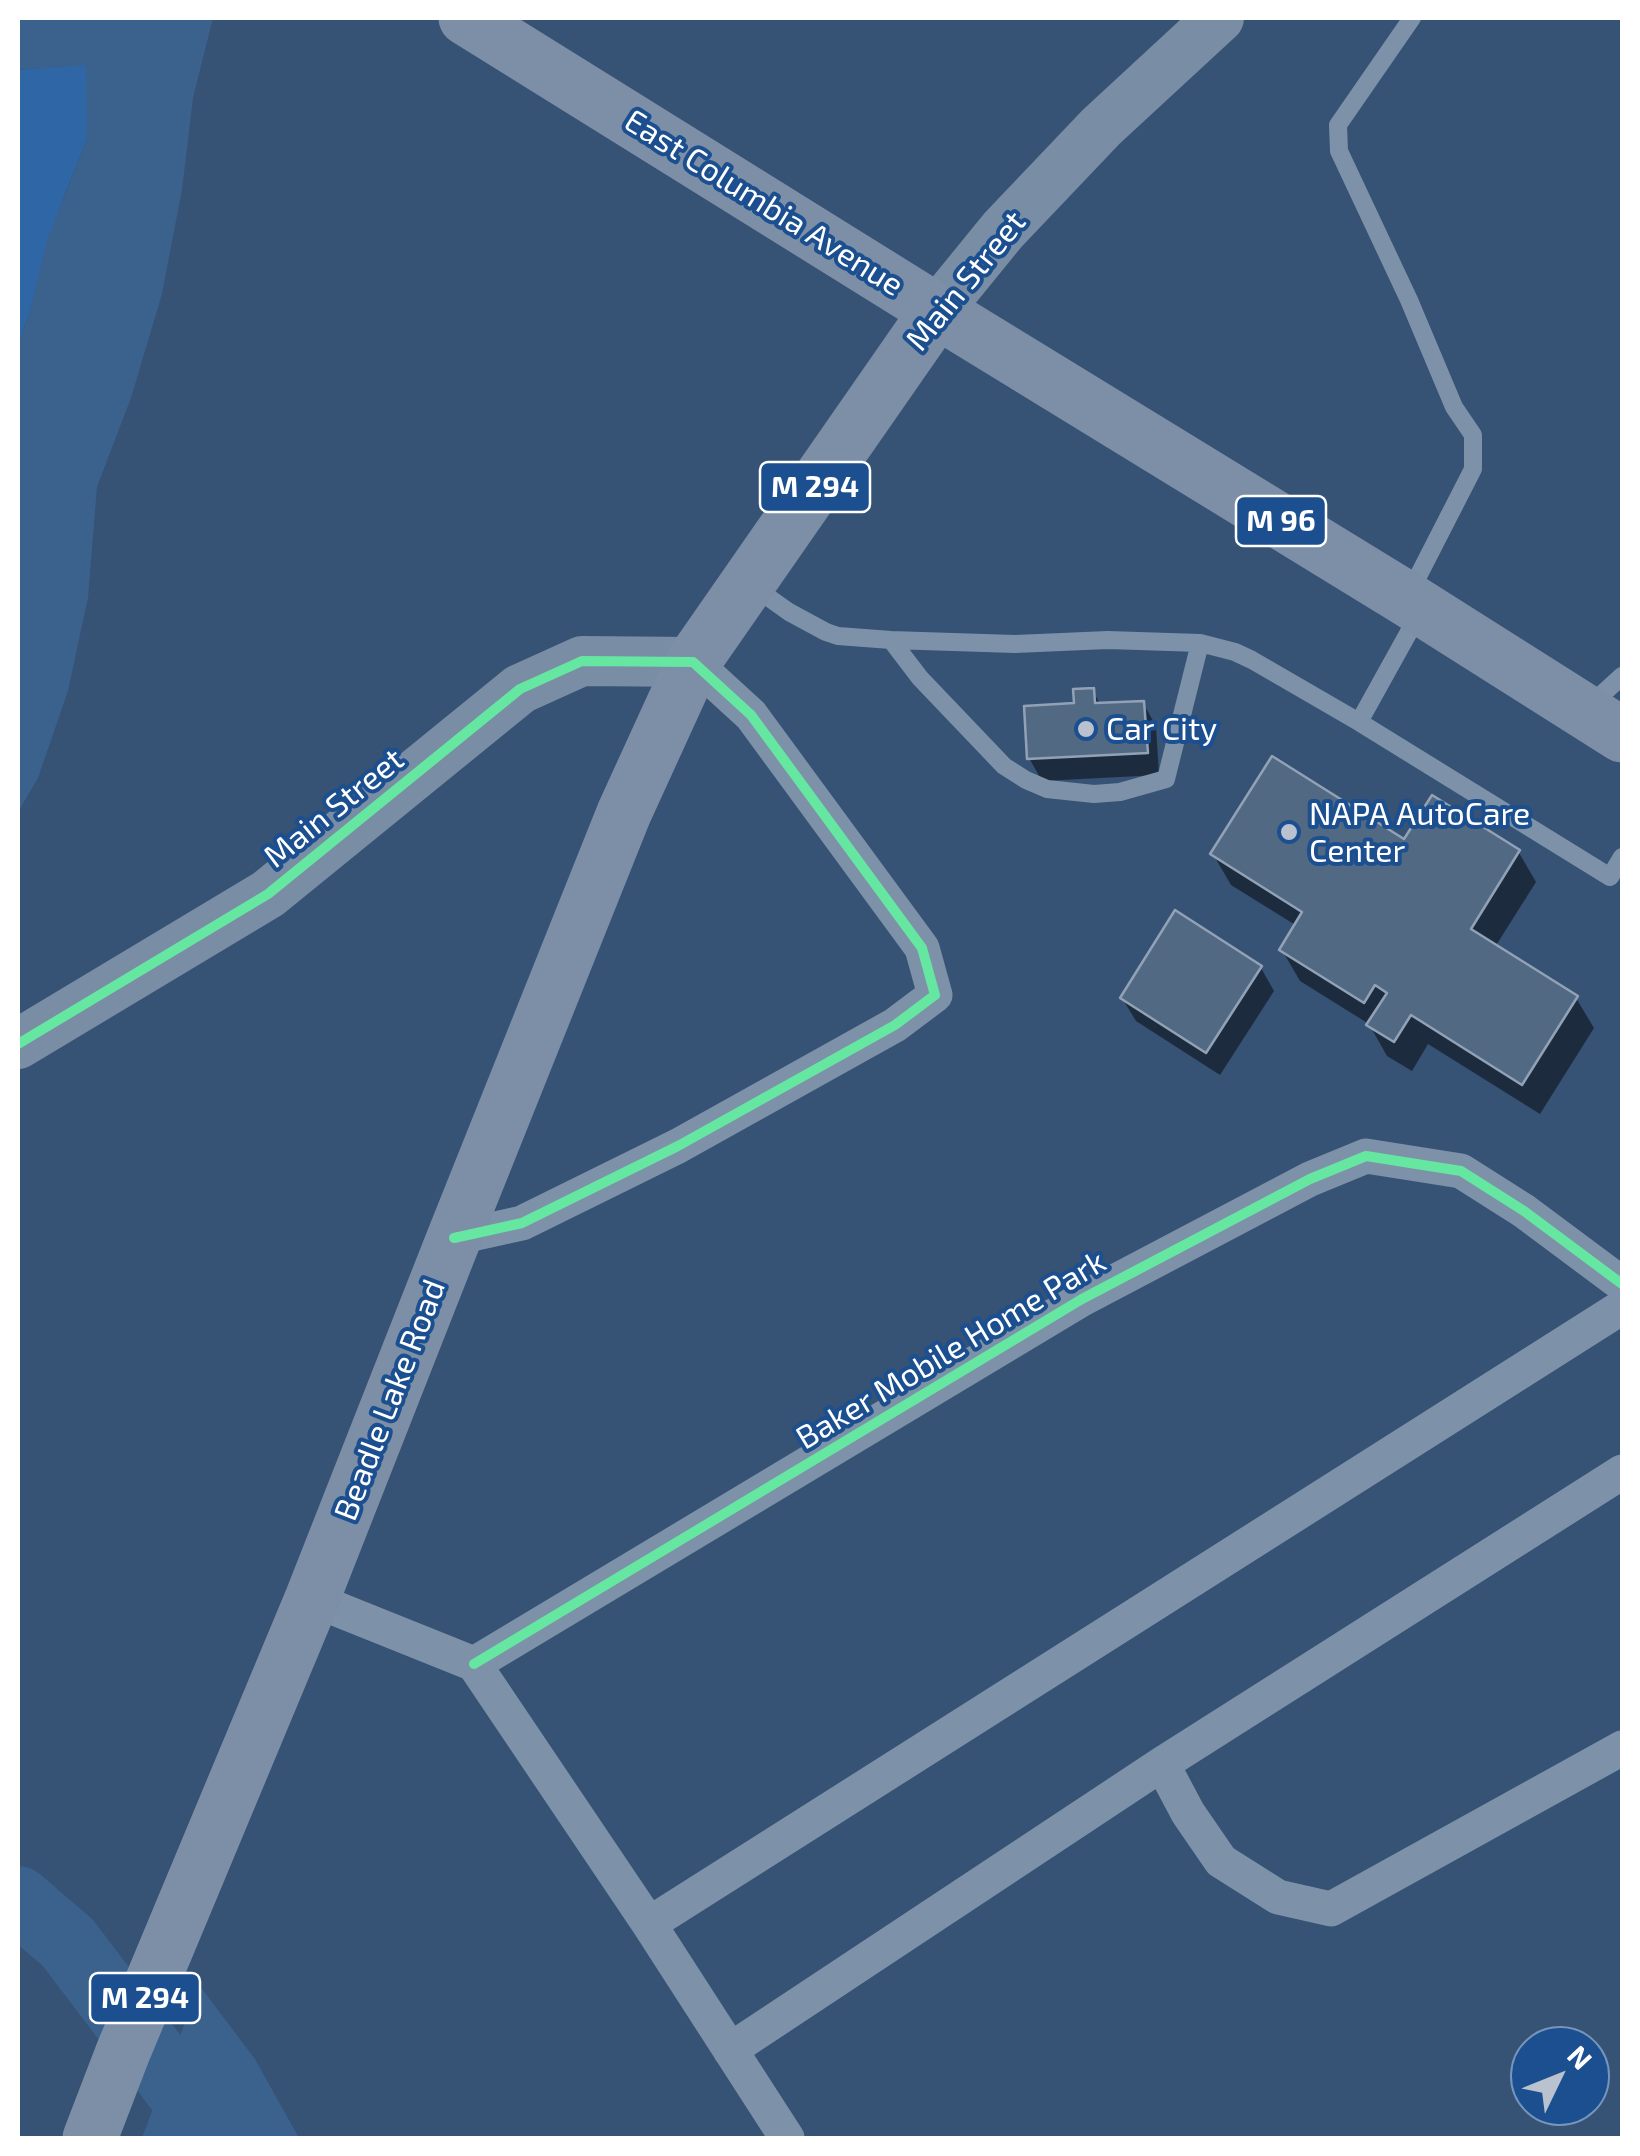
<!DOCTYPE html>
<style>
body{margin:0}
#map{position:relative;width:1640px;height:2156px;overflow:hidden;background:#365274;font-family:"Exo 2",sans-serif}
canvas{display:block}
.frame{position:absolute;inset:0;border:20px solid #fff;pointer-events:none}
.north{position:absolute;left:1510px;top:2026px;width:100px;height:100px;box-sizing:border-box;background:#1b4f8f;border:2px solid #7695bc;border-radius:50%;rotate:47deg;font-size:28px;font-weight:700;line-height:40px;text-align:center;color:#fff}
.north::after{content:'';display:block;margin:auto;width:35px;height:45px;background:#b9c2ce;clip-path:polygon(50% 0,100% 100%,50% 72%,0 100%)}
</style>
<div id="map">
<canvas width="1640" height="2156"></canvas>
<div class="frame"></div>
<div class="north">N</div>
</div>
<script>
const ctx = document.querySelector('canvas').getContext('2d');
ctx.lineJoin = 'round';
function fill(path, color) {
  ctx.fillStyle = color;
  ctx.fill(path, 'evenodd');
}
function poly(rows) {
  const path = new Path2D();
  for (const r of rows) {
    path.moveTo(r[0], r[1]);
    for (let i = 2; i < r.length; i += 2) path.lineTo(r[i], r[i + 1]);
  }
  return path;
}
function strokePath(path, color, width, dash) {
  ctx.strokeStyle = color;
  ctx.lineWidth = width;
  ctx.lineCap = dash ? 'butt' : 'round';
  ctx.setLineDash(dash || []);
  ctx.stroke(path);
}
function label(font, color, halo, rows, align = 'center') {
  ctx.font = font + ' "Exo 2",sans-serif';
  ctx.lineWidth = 8;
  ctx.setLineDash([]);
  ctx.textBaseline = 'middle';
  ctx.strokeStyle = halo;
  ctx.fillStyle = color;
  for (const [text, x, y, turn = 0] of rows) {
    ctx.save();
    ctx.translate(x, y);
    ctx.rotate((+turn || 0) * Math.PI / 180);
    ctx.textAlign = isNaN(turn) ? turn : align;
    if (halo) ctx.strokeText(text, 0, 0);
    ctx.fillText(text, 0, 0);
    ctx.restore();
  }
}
fill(poly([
 [87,64,87,139,63,199,31,308,18,346,18,70]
]), '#2f66a5');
fill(poly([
 [18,18,213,18,193,98,182,190,162,294,131,398,97,487,88,598,68,691,38,778,18,812,18,346,31,308,47,240,87,139,86,65,18,70],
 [199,1985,255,2059,299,2138,142,2138]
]), '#3b618d');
fill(poly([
 [1092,690,1101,705,1143,703,1156,726,1159,775,1042,781,1029,758],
 [1404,843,1518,851,1536,882,1495,947,1576,998,1594,1028,1540,1114,1428,1044,1412,1071,1387,1056,1369,1024,1300,981,1282,950,1297,926,1231,885,1213,854],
 [1261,968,1274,991,1220,1075,1136,1021,1122,998]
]), '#0007');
strokePath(poly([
 [18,1900,68,1943,216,2138]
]), '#3b618d', 68);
const building = poly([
 [1094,688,1095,703,1144,701,1148,753,1027,759,1024,706,1074,703,1073,689,1094,688],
 [1272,756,1404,839,1432,795,1520,850,1471,929,1578,996,1522,1085,1411,1015,1394,1042,1366,1025,1387,993,1375,985,1364,1003,1279,950,1302,912,1210,854,1272,756],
 [1175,910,1262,966,1206,1053,1120,998,1175,910]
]);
fill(building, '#526984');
strokePath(building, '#92a2b6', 2.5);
strokePath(poly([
 [751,585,789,612,826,632,838,636,891,640],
 [1409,594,1473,469,1473,435,1454,407,1409,300,1339,151,1338,125,1412,18],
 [1200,643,1166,779,1120,792,1094,794,1047,789,1026,780,1004,766,920,678,891,640,1015,644,1108,640,1200,643,1235,652,1252,660,1359,722,1420,612],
 [1588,707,1622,676],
 [1359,722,1610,877,1622,857]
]), '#7d92a8', 18);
strokePath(poly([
 [454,1238,522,1223,678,1146,895,1025,935,995,922,948,751,715,693,662],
 [312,1599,474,1664,649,1924,787,2138],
 [474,1664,1082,1299,1310,1179,1366,1156,1461,1171,1524,1211,1622,1284],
 [1162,1764,1188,1813,1221,1861,1278,1897,1331,1909,1622,1748],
 [649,1924,1622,1307],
 [730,2050,1162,1764,1622,1472]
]), '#7d92a8', 35);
strokePath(poly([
 [937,311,1003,230,1101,127,1219,18],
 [18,1044,268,894,520,689,582,661,693,662]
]), '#798da4', 50);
strokePath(poly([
 [466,18,937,311,1407,599,1622,735],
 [90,2138,123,2052,312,1599,454,1238,624,813,693,662,937,311]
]), '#7d8ea7', 55);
strokePath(poly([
 [18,1044,268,894,520,689,582,661,693,662,751,715,922,948,935,995,895,1025,678,1146,522,1223,454,1238],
 [474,1664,1082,1299,1310,1179,1366,1156,1461,1171,1524,1211,1622,1284]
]), '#66e7a1', 10);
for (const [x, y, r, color] of [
 [1086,729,10,"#b9c2ce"],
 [1289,832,10,"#b9c2ce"]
]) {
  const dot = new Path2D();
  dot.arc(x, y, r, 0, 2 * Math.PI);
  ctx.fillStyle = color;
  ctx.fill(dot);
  strokePath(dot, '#1b4f8f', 4);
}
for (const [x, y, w] of [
 [815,487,110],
 [1281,521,90],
 [145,1998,110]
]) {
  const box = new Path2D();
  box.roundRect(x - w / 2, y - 25, w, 50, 8);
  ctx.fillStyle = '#1b4f8f';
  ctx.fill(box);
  strokePath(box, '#fff', 2.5);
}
label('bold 30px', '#fff', null, [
 ["M 294",815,487],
 ["M 96",1281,521],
 ["M 294",145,1998]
]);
label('32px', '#fff', '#1b4f8f', [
 ["East Columbia Avenue",764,203,32],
 ["Main Street",966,281,-51],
 ["Main Street",334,808,-39],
 ["Baker Mobile Home Park",951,1350,-31],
 ["Beadle Lake Road",390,1400,-69]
]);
label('32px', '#fff', '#1b4f8f', [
 ["Car City",1106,729],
 ["NAPA AutoCare",1309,814],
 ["Center",1309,851]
], 'left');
</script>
